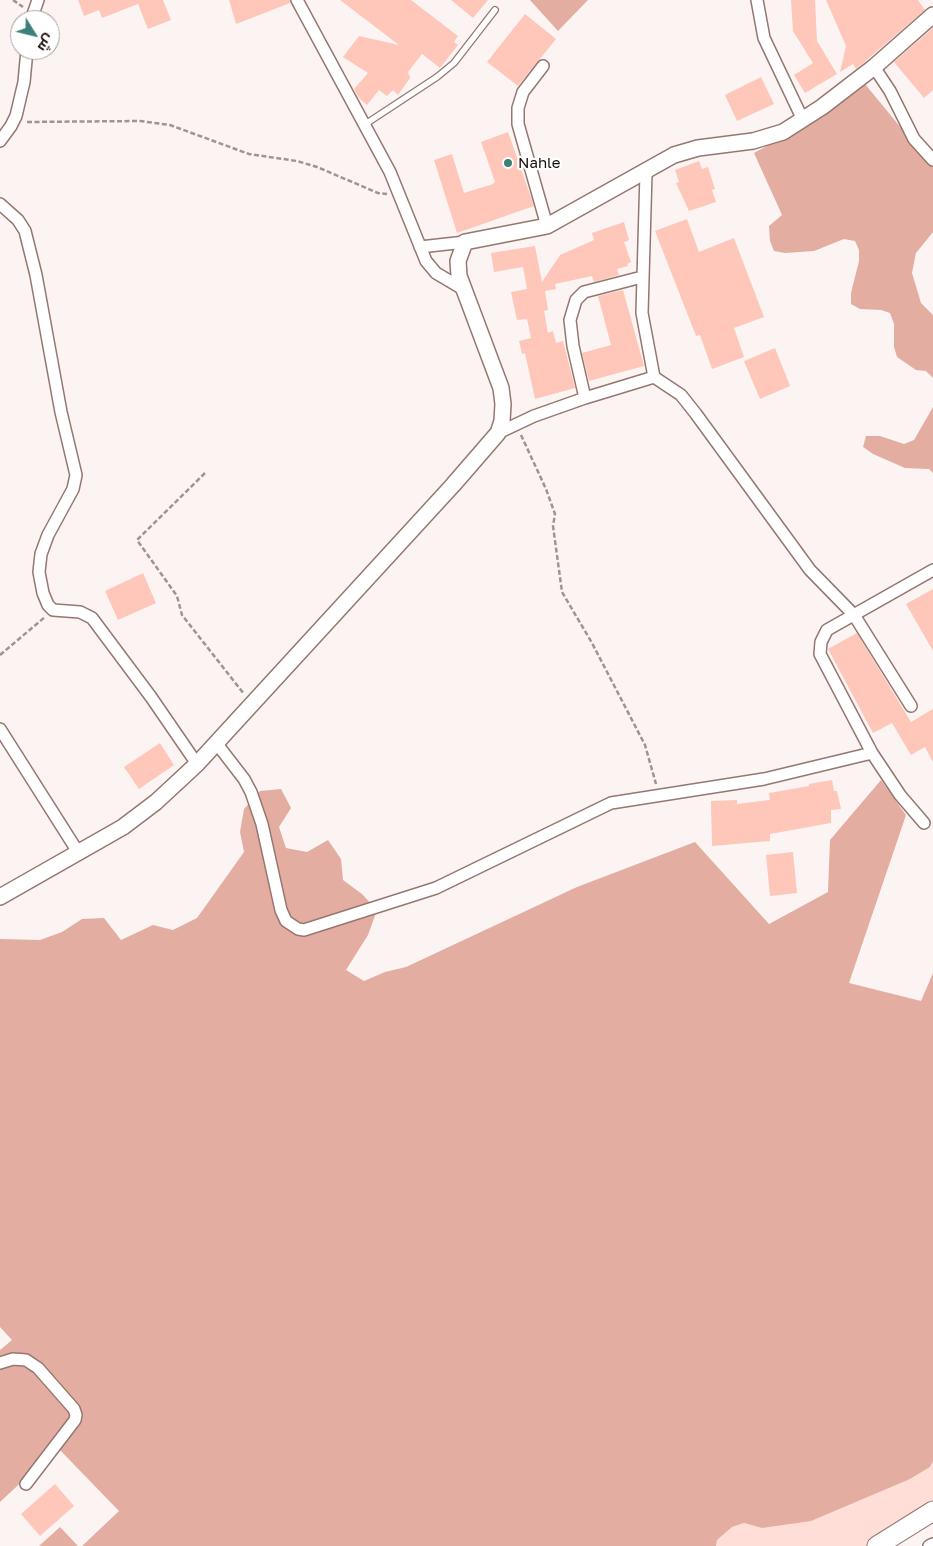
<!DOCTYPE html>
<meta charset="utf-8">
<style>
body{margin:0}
#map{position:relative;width:933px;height:1546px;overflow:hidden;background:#fbf4f2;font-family:"Golos Text",Cairo,sans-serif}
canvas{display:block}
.north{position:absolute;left:10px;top:10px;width:50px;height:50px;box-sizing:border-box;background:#fff;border:1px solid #a39f9d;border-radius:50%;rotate:126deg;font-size:14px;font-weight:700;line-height:20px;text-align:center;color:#190e0b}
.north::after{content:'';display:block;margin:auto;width:18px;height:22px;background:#3b8179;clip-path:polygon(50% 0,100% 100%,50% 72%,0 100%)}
</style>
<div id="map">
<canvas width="933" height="1546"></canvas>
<div class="north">ش</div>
</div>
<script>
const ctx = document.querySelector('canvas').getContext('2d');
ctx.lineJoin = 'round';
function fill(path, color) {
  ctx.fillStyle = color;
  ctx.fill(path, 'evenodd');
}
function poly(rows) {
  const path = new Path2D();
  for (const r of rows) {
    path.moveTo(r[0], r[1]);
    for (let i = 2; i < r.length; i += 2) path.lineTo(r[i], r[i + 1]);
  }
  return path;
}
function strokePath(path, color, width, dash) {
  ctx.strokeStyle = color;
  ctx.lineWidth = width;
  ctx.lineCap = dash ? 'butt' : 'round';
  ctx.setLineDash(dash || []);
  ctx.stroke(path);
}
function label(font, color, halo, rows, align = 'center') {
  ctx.font = font + ' "Golos Text",sans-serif';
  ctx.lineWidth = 4.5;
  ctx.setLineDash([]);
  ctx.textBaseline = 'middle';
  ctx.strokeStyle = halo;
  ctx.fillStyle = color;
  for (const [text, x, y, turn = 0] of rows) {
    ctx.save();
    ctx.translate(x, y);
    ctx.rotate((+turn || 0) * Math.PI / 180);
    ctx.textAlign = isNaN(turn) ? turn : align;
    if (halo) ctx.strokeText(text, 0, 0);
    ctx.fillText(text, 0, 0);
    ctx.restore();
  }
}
fill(poly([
 [933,1461,933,1508,889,1546,716,1546,717,1540,732,1527,744,1523,762,1528,798,1522,910,1479,930,1467]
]), '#feded7');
fill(poly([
 [530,0,588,0,558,31],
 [865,84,933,167,933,232,916,253,912,273,921,303,933,315,933,378,926,371,916,370,897,357,894,347,894,324,890,313,881,310,860,309,851,304,851,293,859,261,859,250,855,241,844,239,814,251,785,253,774,251,770,241,769,226,782,215,754,153,791,133],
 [933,407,933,473,929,469,905,468,873,454,863,447,866,436,880,436,904,444,914,440],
 [881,780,906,815,849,983,921,1001,933,973,933,1461,930,1467,910,1479,811,1521,762,1528,744,1523,732,1527,717,1540,716,1546,82,1546,119,1511,58,1448,0,1502,0,1350,12,1340,0,1327,0,939,40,940,62,932,82,919,104,918,121,940,153,925,173,930,197,918,244,852,240,832,244,809,260,791,281,789,291,808,279,827,286,848,307,852,328,840,341,859,343,880,362,894,377,910,368,935,346,970,364,981,385,972,406,967,577,887,695,842,769,924,828,892,830,840],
 [60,1527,78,1546,39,1546]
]), '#e4ada1');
fill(poly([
 [78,0,163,0,171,20,148,29,138,4,102,18,99,10,84,16],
 [229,0,290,0,290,3,236,24],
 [340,0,411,0,458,36,454,42,458,45,440,68,422,54,408,72,410,78,398,95,393,90,387,96,379,90,367,105,359,98,354,89,368,73,343,57,359,36,399,45],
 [451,0,488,0,473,18],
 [791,0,815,0,817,41,837,74,805,93,794,75,813,63,793,31],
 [826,0,918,0,925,10,856,69,853,64,840,72,846,46],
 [525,14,556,39,518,86,487,62],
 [933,28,933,90,924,98,894,62],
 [761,77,774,104,737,121,725,95],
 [508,132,534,206,457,233,434,160,452,154,464,193,493,184,495,182,481,142],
 [699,161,702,169,708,167,715,189,712,190,716,202,689,211,676,183,679,182,675,170],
 [687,219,699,252,734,238,764,317,734,328,744,357,712,369,700,335,696,336,655,231],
 [624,222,629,240,624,242,631,262,627,264,628,266,617,269,619,275,594,282,592,276,555,284,556,289,545,291,548,310,544,311,548,333,553,331,556,343,563,341,575,388,535,399,525,353,522,354,519,341,531,338,529,328,527,319,517,320,511,292,527,289,523,267,494,272,491,253,535,246,542,282,560,255,594,240,592,233],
 [623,290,644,366,589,381,582,353,611,345,598,296],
 [775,348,790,386,760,399,744,361],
 [143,573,156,603,118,620,105,591],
 [933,589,933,651,906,604],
 [857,633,911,722,933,709,933,762,925,747,911,755,892,723,873,733,828,649],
 [160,743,174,765,139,789,124,767],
 [832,780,834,791,837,791,841,809,831,810,831,823,770,834,770,841,712,846,711,801,737,800,737,804,770,800,769,793,809,786,809,784],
 [793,852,797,893,770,896,766,855],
 [55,1484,74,1506,40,1536,21,1514]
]), '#fec7ba');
const service = poly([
 [364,125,437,77,454,63,495,10]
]);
const minor = poly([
 [297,0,390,172,426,261,436,273,463,289],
 [757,0,764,38,803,120],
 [31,20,38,0],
 [543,66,523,92,518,108,518,124,547,226],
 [874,67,890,91,914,139,933,160],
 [0,141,11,126,16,116,24,82,27,50],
 [646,173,642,313,654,377,681,395,696,414,810,570,854,615,911,706],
 [0,204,18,220,25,231,36,275,61,412,76,475,73,489,48,535,41,554,39,572,43,593,48,605,53,610,80,612,92,618,151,697,197,764],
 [420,247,465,242],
 [585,398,573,346,570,320,576,300,584,292,642,277],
 [498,433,534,416,585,398,654,377],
 [0,729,78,852],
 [217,744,244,779,251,792,262,824,281,910,286,921,298,929,304,930,436,888,611,803,764,779,872,753],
 [924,823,900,795,872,753,820,654,821,642,827,630,933,570],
 [0,1363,13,1359,26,1360,38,1368,74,1409,76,1415,75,1420,26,1484],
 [929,1546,933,1544]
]);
const tertiary = poly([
 [0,897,123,827,156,802,197,764,453,485,498,433,502,421,503,404,501,388,459,276,458,261,465,242,547,226,674,155,698,148,753,141,783,132,822,107,874,67,933,15]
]);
const primary = poly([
 [877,1546,933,1511]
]);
strokePath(service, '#967770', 8);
strokePath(minor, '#967770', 14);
strokePath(tertiary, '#967770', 18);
strokePath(primary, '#967770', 21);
strokePath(poly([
 [13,0,23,7],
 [27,122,140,121,170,125,249,154,297,161,317,167,378,193,387,194],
 [521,435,546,489,555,514,553,526,562,592,592,643,645,745,656,784],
 [205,473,137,540,177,596,182,615,244,694],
 [0,655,45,617]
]), '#9e9593', 2.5, [5, 2.5]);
strokePath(service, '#fff', 5.5);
strokePath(minor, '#fff', 11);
strokePath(tertiary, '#fff', 15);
strokePath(primary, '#fff', 19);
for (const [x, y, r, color] of [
 [508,163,5,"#3b8179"]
]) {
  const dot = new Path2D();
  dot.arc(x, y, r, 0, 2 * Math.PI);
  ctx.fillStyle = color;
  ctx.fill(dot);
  strokePath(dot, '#fff', 2);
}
label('15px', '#190e0b', '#fff', [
 ["Nahle",518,163]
], 'left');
</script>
